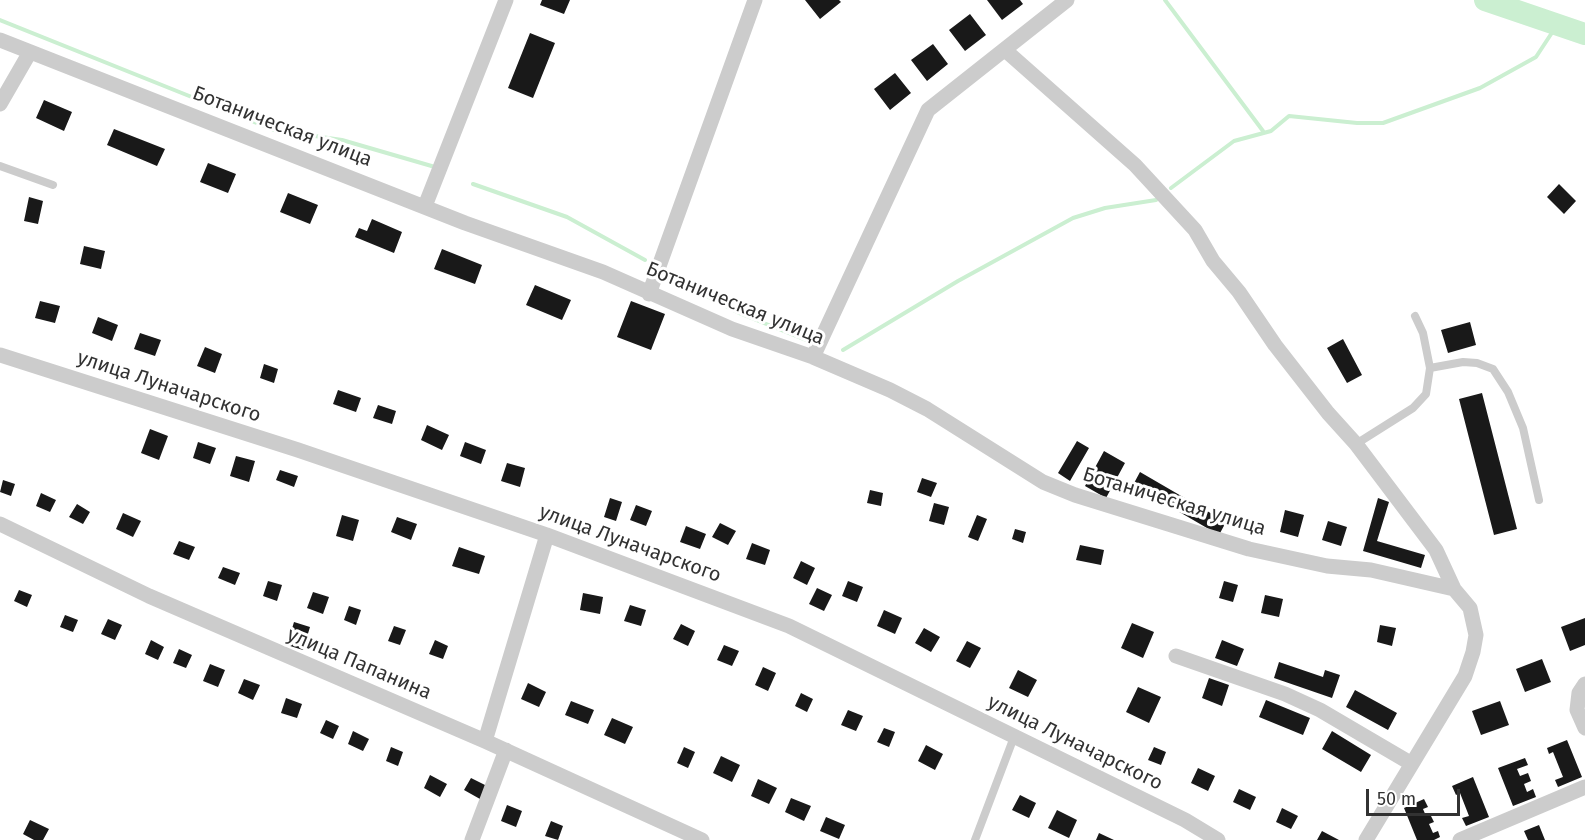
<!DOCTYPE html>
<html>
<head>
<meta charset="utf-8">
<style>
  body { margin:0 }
  #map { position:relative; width:1585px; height:840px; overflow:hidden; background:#fff; font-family:"Fira Sans",sans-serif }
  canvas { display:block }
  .scale { position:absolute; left:1366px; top:789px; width:94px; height:27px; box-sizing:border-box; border:3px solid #323232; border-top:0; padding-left:8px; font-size:18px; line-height:21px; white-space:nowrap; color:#323232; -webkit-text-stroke:4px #fff; paint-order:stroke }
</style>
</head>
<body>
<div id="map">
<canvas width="1585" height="840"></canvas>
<div class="scale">50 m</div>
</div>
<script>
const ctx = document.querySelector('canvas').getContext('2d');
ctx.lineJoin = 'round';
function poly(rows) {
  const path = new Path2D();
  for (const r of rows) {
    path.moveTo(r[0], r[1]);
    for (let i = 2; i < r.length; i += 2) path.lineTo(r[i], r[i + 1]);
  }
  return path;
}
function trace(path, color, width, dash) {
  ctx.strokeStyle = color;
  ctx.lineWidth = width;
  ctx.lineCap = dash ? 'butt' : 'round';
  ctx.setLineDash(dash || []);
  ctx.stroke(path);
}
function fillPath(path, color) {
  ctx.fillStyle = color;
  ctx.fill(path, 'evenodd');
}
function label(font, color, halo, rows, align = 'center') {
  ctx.font = font + ' "Fira Sans",sans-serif';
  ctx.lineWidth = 6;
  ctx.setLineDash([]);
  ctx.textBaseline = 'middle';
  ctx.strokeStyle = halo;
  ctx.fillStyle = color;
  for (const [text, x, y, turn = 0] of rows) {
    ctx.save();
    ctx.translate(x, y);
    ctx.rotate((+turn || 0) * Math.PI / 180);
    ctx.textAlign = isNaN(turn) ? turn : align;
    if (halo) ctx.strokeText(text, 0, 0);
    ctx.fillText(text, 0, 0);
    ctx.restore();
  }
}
trace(poly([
  [1165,0,1263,131],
  [0,20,274,130,342,140,435,167],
  [473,184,567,217,645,260],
  [1171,188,1234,141,1271,131,1289,116,1357,123,1383,123,1480,88,1536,57,1557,25],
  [678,275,707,296,739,313,806,340],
  [843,350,958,281,1073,218,1105,208,1156,200]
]), '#cbefd1', 4);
trace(poly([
  [1485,0,1585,34]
]), '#cbefd1', 22);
fillPath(poly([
  [542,0,570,0,564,14,540,5],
  [805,0,839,0,841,2,820,19],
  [987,0,1020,0,1023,4,1002,20],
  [970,14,986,35,965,51,949,30],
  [530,33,555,43,533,98,508,88],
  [933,44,948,64,927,81,911,60],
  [895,73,911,93,890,110,874,89],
  [44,100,72,112,64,131,36,118],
  [114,129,165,149,157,166,107,145],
  [208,163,236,174,228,193,200,182],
  [1559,184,1576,201,1564,214,1547,197],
  [288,193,318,205,310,224,280,212],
  [29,197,43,201,38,224,24,221],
  [372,219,402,232,394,253,355,237,359,228,367,231],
  [84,246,105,251,101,269,80,264],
  [442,249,482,265,475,284,434,269],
  [535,285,571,300,562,320,526,305],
  [40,301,60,306,55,323,35,318],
  [631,301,665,314,651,350,617,337],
  [98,317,118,325,112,341,92,333],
  [1470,322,1476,345,1448,353,1441,330],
  [140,333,161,340,155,356,134,349],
  [1343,339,1362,375,1347,383,1327,348],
  [205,347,222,354,215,373,197,366],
  [264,364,278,369,274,383,260,378],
  [338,390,361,398,356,412,333,404],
  [1482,393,1517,529,1494,535,1459,399],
  [378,405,396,411,392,424,373,418],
  [427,425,449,435,442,450,421,440],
  [150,429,168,436,159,460,141,453],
  [1077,441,1089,448,1070,481,1058,473],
  [198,442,216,448,210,464,193,458],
  [465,442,486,450,481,464,460,456],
  [1104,451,1125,463,1106,498,1085,486],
  [236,456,255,461,249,482,230,476],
  [507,463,525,468,520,487,501,481],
  [280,470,298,476,294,487,276,480],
  [1140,472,1226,522,1219,535,1133,485],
  [922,478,937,483,931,497,917,492],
  [3,480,15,484,11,496,0,492],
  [870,490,883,493,881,506,867,503],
  [41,493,56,500,50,512,36,506],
  [610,498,622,502,616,521,604,517],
  [1378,498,1389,502,1377,541,1425,555,1421,568,1363,551],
  [934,503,949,507,944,525,929,521],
  [77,504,90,512,83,524,69,517],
  [636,505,652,511,646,526,630,520],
  [1285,510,1304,515,1298,537,1280,532],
  [123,513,141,521,133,537,116,529],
  [342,515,359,520,353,541,336,536],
  [977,515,987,519,978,541,968,537],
  [397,517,417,524,411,540,391,532],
  [1328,521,1347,527,1341,546,1322,540],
  [720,523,736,531,728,545,712,537],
  [686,526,706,534,700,549,680,542],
  [1015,529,1026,532,1023,543,1012,539],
  [179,541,195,547,189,560,173,554],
  [752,543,770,550,765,565,746,559],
  [1080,545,1104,550,1101,565,1076,560],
  [459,547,485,556,479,574,452,566],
  [801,561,815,568,807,585,793,578],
  [223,567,240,573,235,585,218,578],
  [268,581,282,585,277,601,263,596],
  [848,581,863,587,857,602,842,596],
  [1224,581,1238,585,1233,602,1219,598],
  [817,588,832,595,824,611,809,604],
  [19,590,32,595,27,607,14,601],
  [313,592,329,597,323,614,307,608],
  [583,593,603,597,600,614,580,610],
  [1265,595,1283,599,1279,617,1261,613],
  [630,605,646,610,641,626,624,621],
  [349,606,361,610,356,625,344,620],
  [884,610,902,618,895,634,877,626],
  [65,615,78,620,73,632,60,627],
  [1585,618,1585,645,1570,651,1561,627],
  [108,619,122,625,115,640,101,634],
  [294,622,310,627,303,650,287,645],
  [1132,623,1154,632,1143,658,1121,648],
  [681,624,695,631,688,646,673,639],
  [1380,625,1396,628,1392,646,1377,642],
  [394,626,406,630,400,645,388,641],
  [924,628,940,637,931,652,915,643],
  [151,640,164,647,158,660,145,654],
  [435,640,448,646,443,659,429,654],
  [1222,640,1244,649,1237,666,1215,658],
  [967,641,981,648,970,668,956,661],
  [724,645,739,651,732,666,717,660],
  [179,649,192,655,186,668,173,663],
  [1542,659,1551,682,1525,692,1516,669],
  [1279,662,1323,677,1325,670,1340,675,1332,698,1274,678],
  [210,664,225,670,218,687,203,681],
  [763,667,776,673,768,691,755,685],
  [1018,670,1037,680,1028,697,1009,688],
  [1209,678,1229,685,1222,706,1202,698],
  [244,679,260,685,253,700,238,693],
  [528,683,546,692,539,707,521,699],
  [1138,687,1161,697,1149,723,1126,712],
  [1355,690,1397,713,1388,730,1346,707],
  [801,693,813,699,807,712,795,706],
  [286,698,302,704,297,718,281,713],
  [1266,700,1310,718,1303,735,1259,717],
  [571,701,594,710,588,724,565,715],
  [1500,701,1509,725,1481,735,1472,711],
  [848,710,863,716,856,731,841,725],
  [612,718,633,727,625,744,604,735],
  [326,720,339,726,333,739,320,733],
  [884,728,895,732,889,747,877,742],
  [353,731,369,739,363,751,348,744],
  [1332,731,1371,755,1361,772,1322,749],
  [1567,740,1582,777,1558,787,1555,780,1563,777,1553,752,1549,754,1547,748],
  [926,745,943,754,935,770,918,761],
  [391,747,403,752,398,766,386,761],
  [684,747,695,752,688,768,677,763],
  [1154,747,1166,752,1161,765,1148,760],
  [721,756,740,765,732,782,713,773],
  [1525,758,1528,765,1517,769,1520,776,1528,773,1531,781,1524,784,1527,792,1533,789,1536,797,1513,806,1498,768],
  [1198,768,1215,776,1208,791,1191,783],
  [430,775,447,784,440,797,424,788],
  [1473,777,1489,817,1466,826,1462,818,1469,816,1460,793,1456,795,1452,786],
  [471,778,487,786,480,799,464,790],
  [758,779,777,788,769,804,751,796],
  [1239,789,1256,797,1250,810,1233,802],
  [1020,795,1036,803,1029,818,1012,810],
  [791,798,811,806,804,821,785,812],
  [1424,799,1428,807,1423,809,1426,816,1430,814,1434,822,1429,824,1433,833,1438,831,1440,837,1434,840,1417,840,1404,808],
  [507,805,522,811,516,827,501,821],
  [1282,808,1298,816,1291,829,1276,822],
  [1057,810,1077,820,1069,838,1048,828],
  [826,817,845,825,839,839,820,831],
  [30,820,49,829,43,840,34,840,23,834],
  [551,821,563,826,558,840,545,836],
  [1539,825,1545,840,1528,840,1524,831],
  [1322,831,1339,840,1317,840],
  [1099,833,1114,840,1096,840]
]), '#191919');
trace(poly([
  [0,166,53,185],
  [1430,368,1463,362,1477,363,1493,369,1508,392,1523,428,1539,500],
  [1356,444,1413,408,1426,394,1430,368,1423,333,1415,316],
  [975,840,1014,737]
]), '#ccc', 8);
trace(poly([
  [0,40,465,223,603,272,732,329,813,357,890,390,927,409,1043,482,1075,495,1249,549,1327,566,1371,570,1454,589],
  [1005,50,1135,165,1195,230,1213,261,1239,292,1275,345,1328,413,1356,444,1436,550,1454,589,1470,608,1476,635,1473,652,1465,676,1366,840],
  [0,104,30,52],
  [425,206,506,0],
  [649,294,755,0],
  [0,355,298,450,547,535,789,626,1185,820,1218,840],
  [813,357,928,110,1067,0],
  [0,524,149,596,485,741,702,840],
  [1176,656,1285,694,1320,710,1412,764],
  [1585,684,1579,693,1577,710,1585,728],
  [485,741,547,535],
  [472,840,506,750],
  [1460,840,1585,787]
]), '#ccc', 15);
label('20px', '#323232', '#fff', [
  ["Ботаническая улица",282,127,21],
  ["Ботаническая улица",735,304,22],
  ["улица Луначарского",169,387,18],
  ["Ботаническая улица",1174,502,17],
  ["улица Луначарского",630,544,20],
  ["улица Папанина",359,664,23],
  ["улица Луначарского",1075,743,26]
]);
</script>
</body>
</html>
